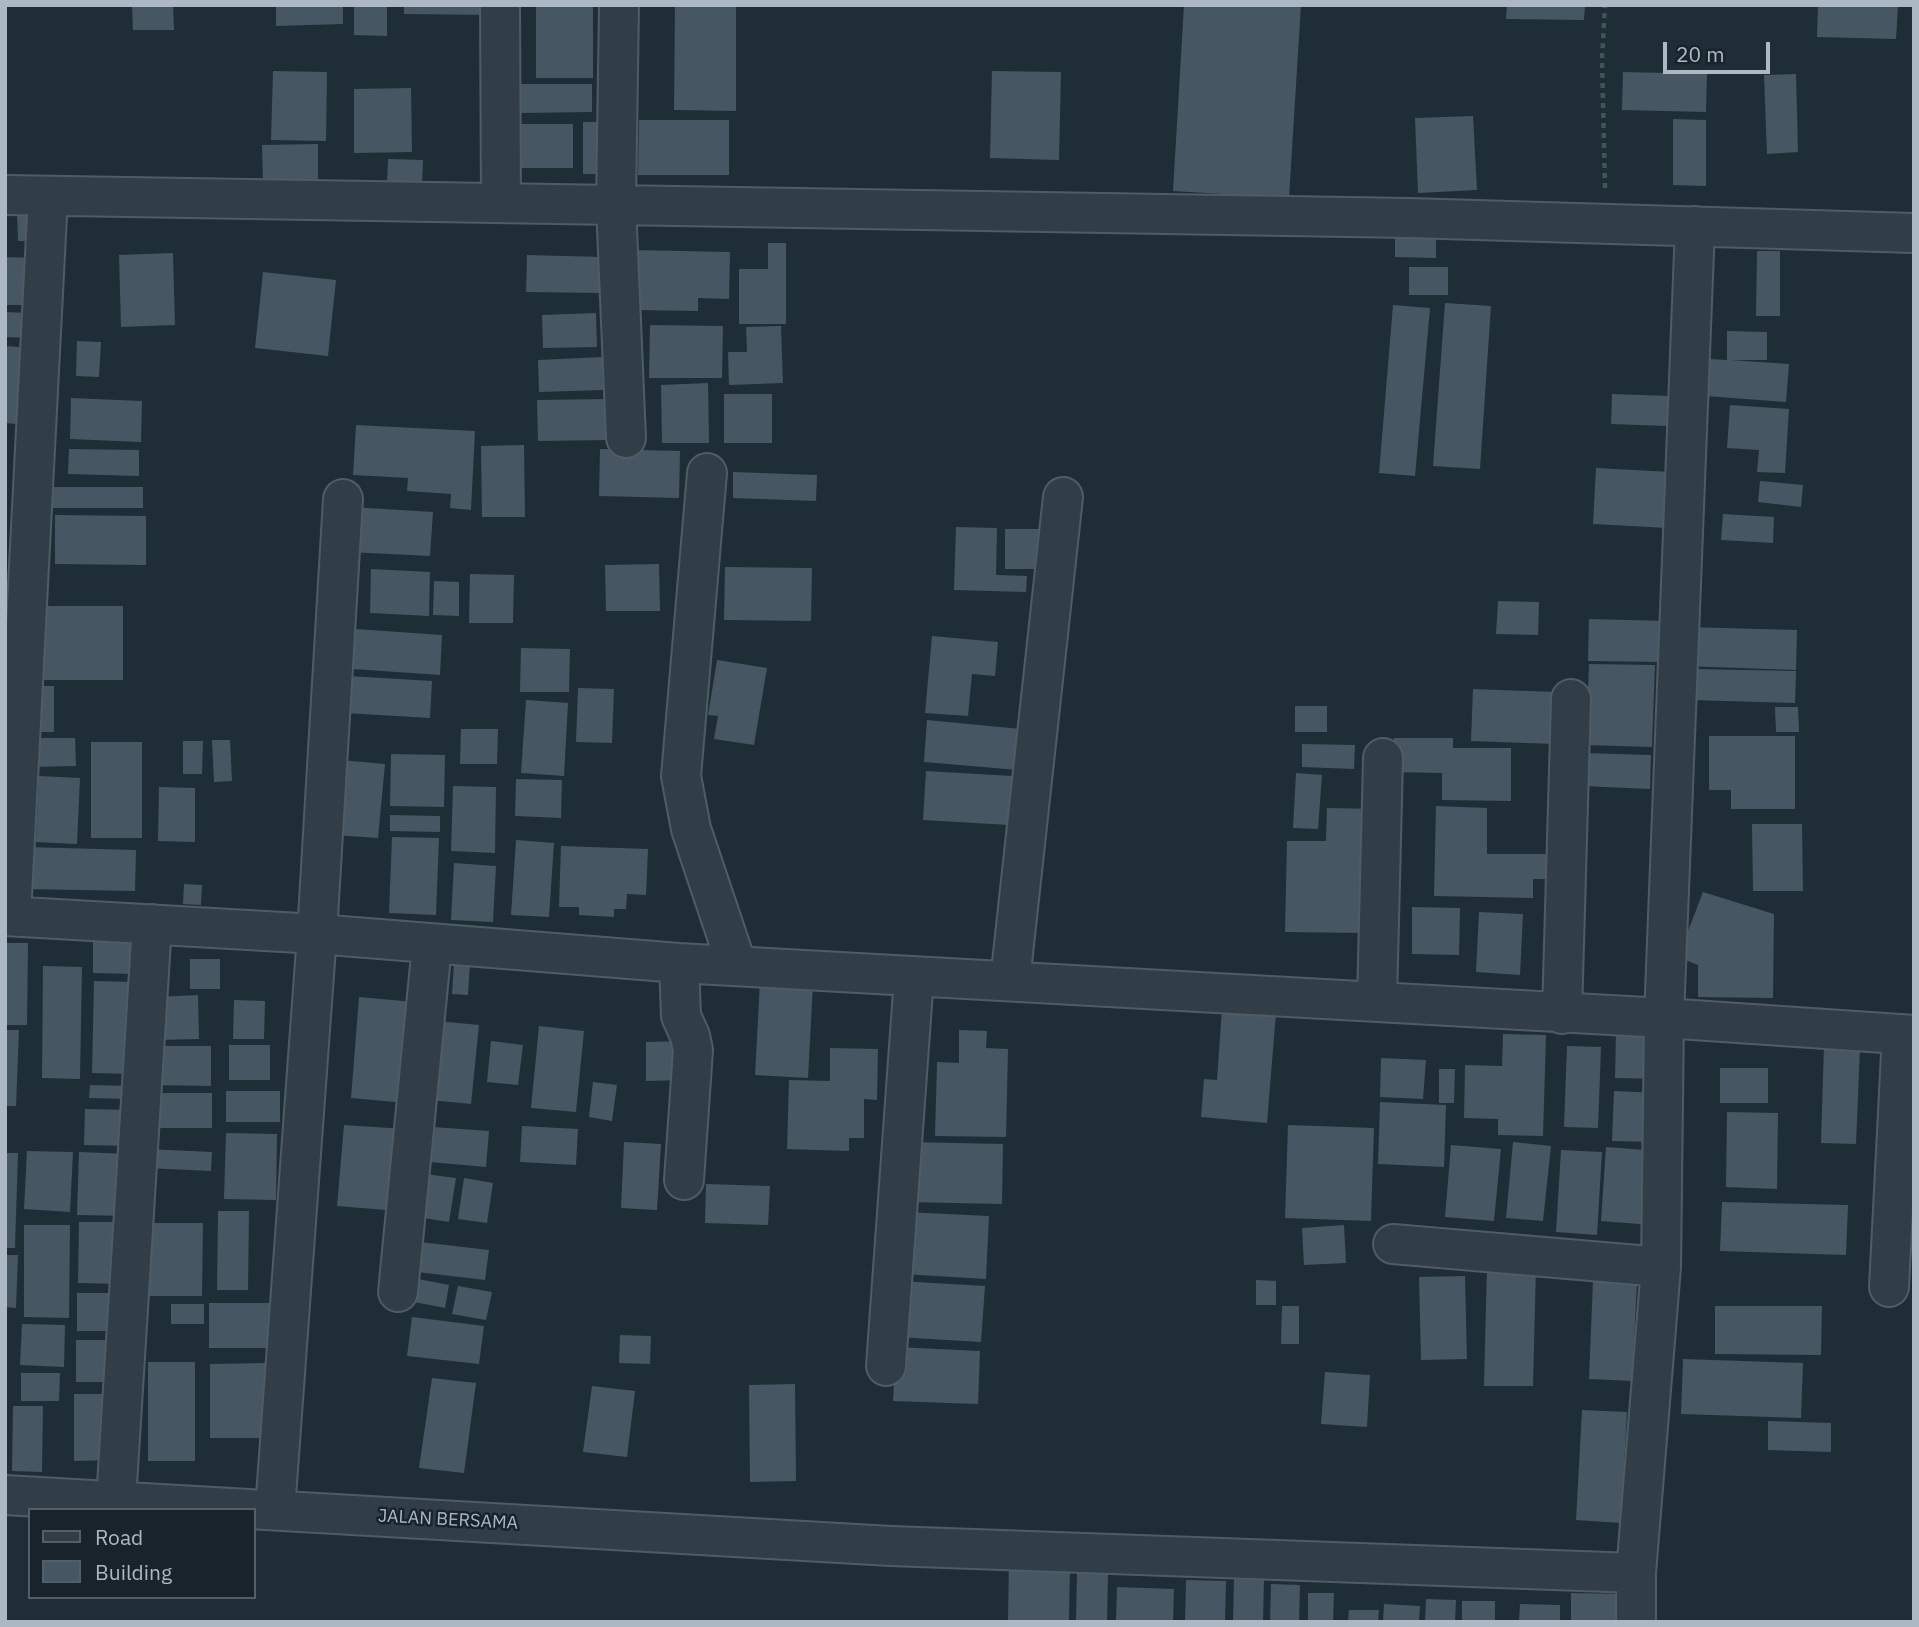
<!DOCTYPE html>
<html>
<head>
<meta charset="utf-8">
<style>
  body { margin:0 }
  #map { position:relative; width:1919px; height:1627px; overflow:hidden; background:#1f2d36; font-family:"IBM Plex Sans",sans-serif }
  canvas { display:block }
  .frame { position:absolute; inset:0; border:7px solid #acb9c4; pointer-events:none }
  .legend { position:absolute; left:28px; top:1508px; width:228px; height:91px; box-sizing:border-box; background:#18232b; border:2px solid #535f68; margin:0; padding:9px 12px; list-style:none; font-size:21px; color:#acb9c4 }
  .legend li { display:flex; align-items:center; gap:14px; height:35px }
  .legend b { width:35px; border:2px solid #535f68 }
  .scale { position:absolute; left:1663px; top:42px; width:107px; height:32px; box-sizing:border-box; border:4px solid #acb9c4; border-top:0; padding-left:9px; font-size:21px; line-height:24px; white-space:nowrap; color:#acb9c4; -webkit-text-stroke:5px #18232b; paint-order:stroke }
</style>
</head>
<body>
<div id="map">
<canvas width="1919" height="1627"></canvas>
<div class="frame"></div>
<ul class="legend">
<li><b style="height:9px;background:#323e47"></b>Road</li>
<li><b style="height:19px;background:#465763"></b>Building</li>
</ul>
<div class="scale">20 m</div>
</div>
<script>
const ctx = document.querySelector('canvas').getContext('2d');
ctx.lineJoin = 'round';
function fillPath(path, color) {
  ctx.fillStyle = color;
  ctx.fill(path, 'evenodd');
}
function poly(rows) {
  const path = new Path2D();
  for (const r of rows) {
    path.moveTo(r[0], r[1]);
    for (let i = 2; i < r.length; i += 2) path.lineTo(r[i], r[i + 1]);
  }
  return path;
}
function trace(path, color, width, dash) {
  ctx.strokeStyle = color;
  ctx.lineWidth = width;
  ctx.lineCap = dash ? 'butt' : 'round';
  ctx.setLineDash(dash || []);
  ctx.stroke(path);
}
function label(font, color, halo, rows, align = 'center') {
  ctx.font = font + ' "IBM Plex Sans",sans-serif';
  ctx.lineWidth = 5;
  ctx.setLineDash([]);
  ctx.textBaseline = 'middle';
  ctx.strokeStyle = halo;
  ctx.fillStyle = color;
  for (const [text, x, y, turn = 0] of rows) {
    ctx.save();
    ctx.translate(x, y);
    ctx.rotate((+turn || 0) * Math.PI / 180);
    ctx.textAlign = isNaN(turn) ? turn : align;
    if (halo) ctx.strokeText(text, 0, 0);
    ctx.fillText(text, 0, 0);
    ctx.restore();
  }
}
fillPath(poly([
  [132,5,173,5,174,30,133,30],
  [276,5,343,5,343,24,276,26],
  [354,5,387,5,387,36,354,35],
  [404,5,493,5,493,15,404,14],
  [536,5,593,5,593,78,536,78],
  [675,5,736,5,736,111,674,110],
  [1184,5,1301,5,1289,198,1173,191],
  [1507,5,1585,5,1584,20,1506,19],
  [1818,5,1898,5,1896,39,1817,37],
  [273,71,327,72,326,141,271,140],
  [992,71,1061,72,1059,160,990,158],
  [1623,72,1707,74,1706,112,1622,110],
  [1796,74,1798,152,1767,154,1764,75],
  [519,84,592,84,592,112,519,113],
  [411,88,412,152,354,153,354,89],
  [1473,116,1477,190,1418,193,1415,118],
  [1673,119,1706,120,1706,186,1673,185],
  [639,120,729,120,729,175,638,175],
  [583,122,606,122,605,174,583,174],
  [518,124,573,124,573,168,518,168],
  [318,144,318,181,263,183,262,145],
  [388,159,423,160,422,185,387,184],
  [17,213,39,213,39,241,18,241],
  [1395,235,1436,235,1436,258,1395,257],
  [768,243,786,243,786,324,739,324,739,269,768,269],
  [633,250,730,252,729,299,698,298,698,311,631,310],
  [1757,251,1780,251,1780,316,1756,316],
  [173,253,175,325,121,327,119,255],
  [527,255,602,257,601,293,526,292],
  [5,257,37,258,36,305,5,305],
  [1409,267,1448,267,1448,295,1409,295],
  [263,272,336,280,328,356,255,348],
  [1445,303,1491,306,1480,469,1433,466],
  [1393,305,1430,308,1415,476,1379,473],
  [5,312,30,313,30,338,5,337],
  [596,313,597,347,543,348,542,315],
  [650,325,723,326,722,378,649,378],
  [781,326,783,383,729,385,728,352,747,352,746,327],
  [1727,331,1767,332,1767,360,1730,360,1789,364,1786,402,1705,396,1708,359,1727,360],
  [77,341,101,342,99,377,76,376],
  [5,346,34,348,30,425,5,423],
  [602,357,603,390,539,392,538,360],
  [708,383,709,443,662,443,661,385],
  [724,394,772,394,772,443,724,443],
  [1612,394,1670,396,1668,426,1611,424],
  [71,398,142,401,141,442,70,439],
  [608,399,609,440,538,441,537,400],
  [1730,405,1789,409,1785,473,1757,472,1759,450,1727,448],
  [356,425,475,431,471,510,450,508,451,494,407,491,408,478,353,475],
  [524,445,525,517,482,517,481,446],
  [69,449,139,450,139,476,68,474],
  [600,449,680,451,679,498,599,496],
  [1596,468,1671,472,1668,528,1593,524],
  [733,472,817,475,816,501,733,498],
  [1760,481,1803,485,1801,507,1758,502],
  [50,487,143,487,143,508,50,508],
  [351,507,433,512,430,556,348,552],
  [1723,514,1774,517,1773,543,1721,540],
  [55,515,146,516,146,565,55,564],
  [956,527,997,528,996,575,1027,576,1026,592,954,590],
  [1005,529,1046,529,1046,569,1005,569],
  [659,564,660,611,606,611,605,565],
  [725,567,812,568,811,621,724,620],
  [371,569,430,572,429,616,370,613],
  [470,574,514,575,513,623,469,623],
  [434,581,459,582,459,616,433,615],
  [1498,601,1539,602,1538,635,1496,634],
  [36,606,123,606,123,680,37,680],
  [1589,619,1667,621,1666,662,1588,661],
  [1686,627,1797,630,1796,670,1684,666],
  [356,629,442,635,440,675,353,669],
  [932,636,998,642,995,676,972,674,968,716,925,713],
  [521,648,570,649,569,692,520,692],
  [717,660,767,668,754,745,714,739,718,716,708,715],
  [1589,664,1655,665,1652,747,1586,745],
  [1692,669,1796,671,1795,703,1691,700],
  [348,676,432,681,430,718,345,713],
  [31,686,54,686,54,732,30,732],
  [578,688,614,689,612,743,576,742],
  [1473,689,1556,692,1554,744,1471,741],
  [526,700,568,703,564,776,521,773],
  [1295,706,1327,706,1327,732,1295,732],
  [1775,707,1798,707,1799,732,1776,732],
  [927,720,1021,729,1018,770,924,762],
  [461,729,498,729,497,764,460,764],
  [1709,736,1795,736,1795,809,1731,809,1731,790,1709,790],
  [29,738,75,738,76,766,29,767],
  [1394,738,1453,738,1453,748,1511,748,1511,801,1442,800,1442,773,1394,772],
  [212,740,230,740,232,781,214,782],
  [183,741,203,741,202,774,183,774],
  [91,742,142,742,142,838,91,838],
  [1302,744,1355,745,1354,769,1302,767],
  [1584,753,1651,755,1650,789,1583,786],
  [391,754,445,755,444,807,390,806],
  [340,760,385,764,378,838,334,835],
  [926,771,1012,776,1009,825,923,820],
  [1296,773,1322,775,1318,829,1293,828],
  [39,776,80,778,77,844,36,842],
  [516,779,562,780,561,818,515,816],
  [453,786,496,787,495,853,451,851],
  [159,787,195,788,195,842,158,841],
  [1436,806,1487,808,1487,854,1552,854,1551,879,1533,879,1533,898,1434,896],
  [1327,808,1377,809,1362,933,1285,932,1287,841,1326,841],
  [390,815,440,816,440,832,390,831],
  [1752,824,1802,824,1803,891,1753,891],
  [392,837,439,838,436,915,389,913],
  [516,840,554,843,549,917,511,915],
  [561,846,648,849,646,895,627,894,626,909,614,909,614,917,579,915,579,907,559,907],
  [25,847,136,850,135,891,24,889],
  [454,863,496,866,493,922,451,920],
  [184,884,202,885,201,905,183,904],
  [1703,892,1774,914,1773,998,1698,997,1698,965,1678,957],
  [1412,907,1460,908,1459,955,1412,954],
  [1479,912,1523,914,1520,975,1476,972],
  [93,939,136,939,136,974,93,973],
  [5,943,28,943,27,1025,5,1025],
  [190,959,220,959,220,989,190,989],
  [454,963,470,963,468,995,452,994],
  [43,966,82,967,80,1079,42,1078],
  [94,981,133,982,132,1074,92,1073],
  [760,981,813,984,808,1078,755,1075],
  [198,995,199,1039,157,1040,155,997],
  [359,997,414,1002,406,1103,351,1098],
  [234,1000,265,1001,264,1039,233,1039],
  [1222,1008,1276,1013,1267,1123,1201,1117,1204,1079,1217,1080],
  [437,1021,479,1025,471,1104,430,1100],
  [539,1026,584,1031,576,1112,531,1108],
  [5,1030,19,1030,16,1106,5,1106],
  [959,1030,987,1031,986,1048,1008,1049,1006,1137,935,1136,937,1062,959,1063],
  [1616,1033,1661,1035,1659,1079,1615,1078],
  [1503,1034,1546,1035,1543,1136,1498,1135,1498,1119,1464,1118,1465,1065,1502,1066],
  [491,1041,523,1045,518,1085,487,1082],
  [682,1041,683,1080,646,1081,646,1042],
  [229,1045,270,1045,270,1080,229,1080],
  [152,1046,211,1046,211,1086,152,1085],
  [1567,1046,1601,1047,1598,1128,1564,1127],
  [1824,1046,1860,1047,1856,1144,1821,1143],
  [830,1048,878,1049,877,1100,864,1099,864,1138,849,1138,849,1151,787,1149,789,1080,830,1081],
  [1381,1058,1426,1060,1423,1099,1380,1097],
  [1720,1068,1768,1068,1768,1103,1720,1103],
  [1439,1069,1455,1069,1454,1103,1439,1103],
  [593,1082,617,1085,612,1121,589,1117],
  [90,1085,130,1086,129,1099,89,1098],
  [226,1091,280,1091,280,1122,226,1122],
  [1614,1091,1657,1093,1656,1142,1612,1141],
  [154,1093,212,1093,212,1128,154,1128],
  [1380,1102,1446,1105,1444,1167,1378,1164],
  [85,1109,132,1110,131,1146,84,1145],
  [1727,1112,1778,1113,1777,1189,1726,1187],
  [344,1125,405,1129,398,1211,337,1206],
  [1288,1125,1374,1128,1371,1221,1285,1218],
  [522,1126,578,1129,576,1165,520,1162],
  [433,1127,489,1131,486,1167,430,1162],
  [226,1133,277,1134,276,1200,224,1199],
  [624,1142,661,1144,657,1210,621,1208],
  [908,1142,1003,1144,1002,1204,906,1202],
  [1513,1142,1551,1146,1543,1221,1506,1218],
  [1451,1145,1501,1149,1494,1221,1445,1217],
  [1606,1147,1658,1151,1652,1225,1601,1221],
  [147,1149,212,1152,211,1171,146,1168],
  [1561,1150,1602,1152,1597,1235,1556,1232],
  [27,1151,73,1152,70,1212,24,1209],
  [79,1152,129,1154,129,1216,77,1215],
  [5,1153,18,1153,15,1248,5,1248],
  [417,1173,456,1178,449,1222,411,1216],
  [464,1178,493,1183,487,1223,458,1219],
  [706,1184,770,1186,768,1225,705,1223],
  [1722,1202,1848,1205,1846,1255,1720,1251],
  [218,1211,249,1211,248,1290,217,1290],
  [905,1212,989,1216,986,1279,902,1274],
  [79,1222,124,1222,123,1284,78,1283],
  [143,1223,203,1223,202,1296,142,1296],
  [24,1225,70,1225,69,1318,24,1317],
  [1344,1225,1346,1263,1304,1265,1302,1228],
  [420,1242,489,1250,485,1280,417,1272],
  [5,1255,18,1255,16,1308,5,1307],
  [1487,1266,1536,1267,1533,1386,1484,1386],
  [1465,1276,1467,1359,1421,1360,1419,1277],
  [418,1279,449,1285,445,1308,414,1302],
  [1256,1280,1276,1281,1276,1305,1256,1305],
  [1593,1280,1637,1282,1632,1381,1589,1379],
  [899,1281,985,1286,981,1342,896,1337],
  [458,1286,492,1292,486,1320,452,1314],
  [77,1293,120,1293,120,1331,77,1331],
  [209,1303,274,1303,274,1348,209,1348],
  [171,1304,204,1304,204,1324,171,1324],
  [1282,1306,1299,1306,1299,1344,1281,1344],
  [1715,1306,1822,1306,1821,1355,1715,1354],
  [412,1317,484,1326,479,1364,407,1356],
  [22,1324,65,1325,64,1367,20,1365],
  [620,1335,651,1336,650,1364,619,1363],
  [76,1340,120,1340,119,1382,76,1382],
  [896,1347,980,1351,978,1404,893,1401],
  [1683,1359,1803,1363,1801,1418,1681,1414],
  [148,1362,195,1362,195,1461,148,1461],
  [268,1363,269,1438,210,1438,210,1364],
  [1325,1372,1370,1375,1367,1427,1321,1424],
  [21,1373,60,1373,59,1401,21,1401],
  [432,1378,476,1383,464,1473,419,1468],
  [795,1384,796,1481,750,1482,749,1385],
  [592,1386,635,1391,627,1457,583,1452],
  [74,1394,114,1394,115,1460,74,1461],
  [13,1406,43,1406,42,1472,12,1471],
  [1582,1410,1627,1412,1621,1523,1576,1520],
  [1768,1421,1831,1423,1831,1452,1768,1450],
  [1009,1558,1070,1559,1069,1622,1008,1622],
  [1077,1572,1108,1573,1107,1622,1076,1622],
  [1234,1579,1264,1580,1263,1622,1233,1622],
  [1186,1580,1226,1581,1225,1622,1185,1622],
  [1271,1584,1300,1585,1299,1622,1270,1622],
  [1117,1587,1174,1589,1173,1622,1116,1622],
  [1308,1593,1334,1593,1333,1622,1308,1622],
  [1571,1593,1629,1594,1629,1622,1571,1622],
  [1426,1599,1456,1600,1455,1622,1425,1622],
  [1462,1601,1495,1601,1495,1622,1462,1622],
  [1384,1604,1420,1606,1419,1622,1383,1622],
  [1520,1604,1560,1605,1560,1622,1519,1622],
  [1349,1610,1379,1610,1378,1622,1348,1622]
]), '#465763');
const street = poly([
  [500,5,501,203],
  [619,5,616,205,626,438],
  [5,195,1409,218,1914,233],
  [707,473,681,776,691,829,737,966],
  [5,916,317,934,679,963,1664,1018,1914,1035],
  [11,916,48,196],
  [679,963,681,1016,690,1036,693,1050,684,1180],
  [1010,981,1063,497],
  [1377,1002,1383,758],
  [1562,1014,1571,699],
  [1393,1244,1661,1267],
  [1889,1287,1902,1034],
  [398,1292,432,945],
  [886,1366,914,977],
  [5,1495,891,1546,1636,1573],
  [116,1501,152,924],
  [275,1510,317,934,343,499],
  [1636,1622,1636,1573,1661,1267,1664,1018,1695,226]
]);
trace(street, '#505c65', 42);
trace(poly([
  [1605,188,1602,59,1605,5]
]), '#405655', 4.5, [5, 5]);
trace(street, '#323e47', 38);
label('18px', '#acb9c4', '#18232b', [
  ["JALAN BERSAMA",448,1520,3]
]);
</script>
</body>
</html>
